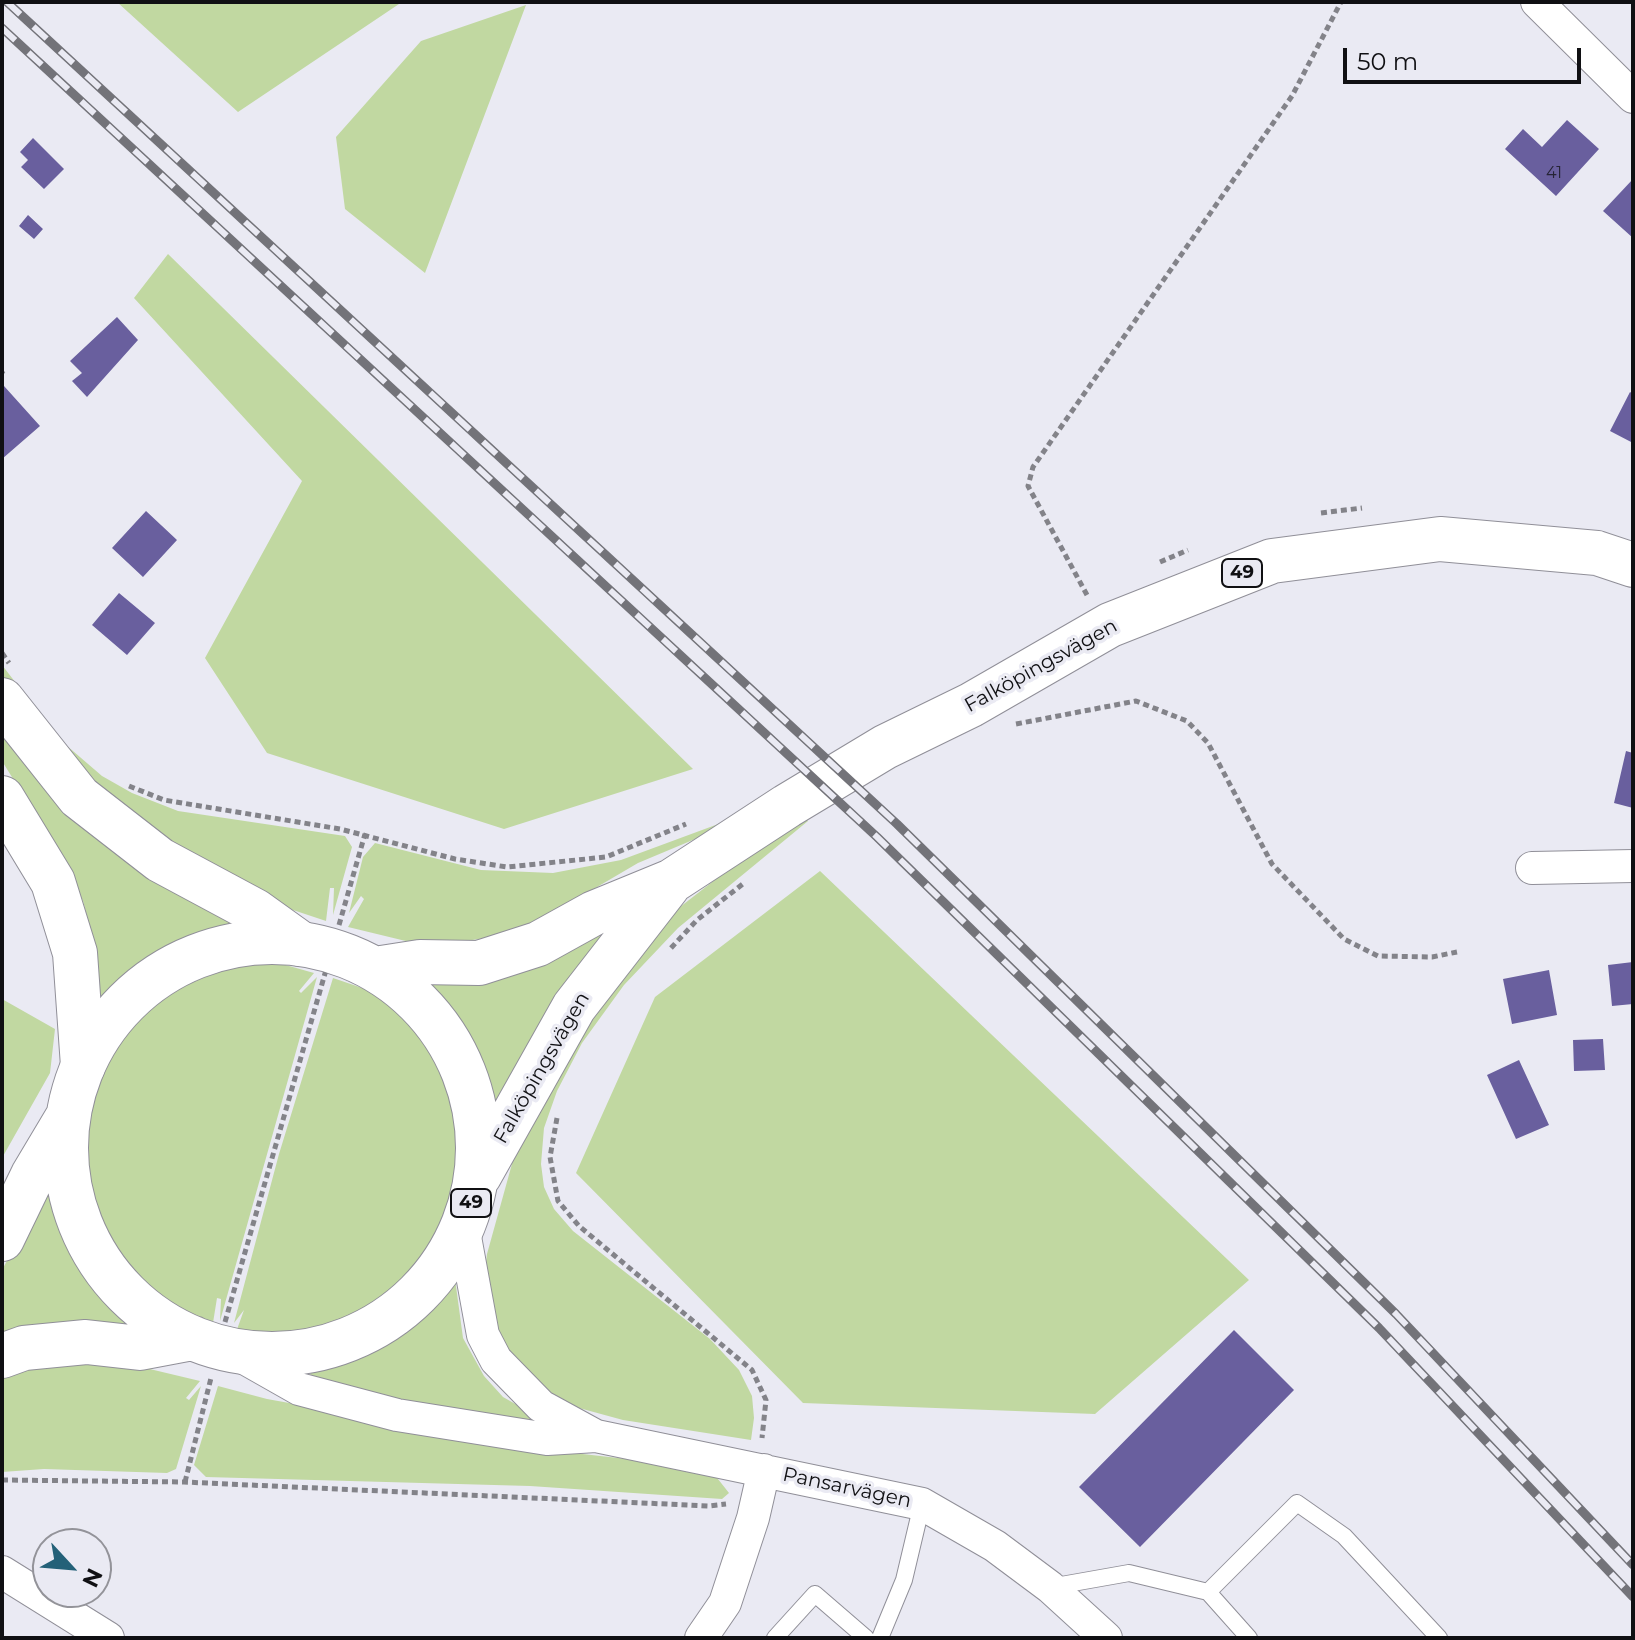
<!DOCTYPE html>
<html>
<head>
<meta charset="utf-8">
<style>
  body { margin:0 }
  #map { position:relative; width:1635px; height:1640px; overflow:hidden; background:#eaeaf3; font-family:Montserrat,sans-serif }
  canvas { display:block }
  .frame { position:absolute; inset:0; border:4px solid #101013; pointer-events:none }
  .north { position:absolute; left:32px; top:1528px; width:80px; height:80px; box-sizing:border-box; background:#eaeaf3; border:2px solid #939399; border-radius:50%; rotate:116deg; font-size:22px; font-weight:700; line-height:32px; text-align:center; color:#101013 }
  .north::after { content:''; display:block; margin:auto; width:28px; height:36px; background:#246178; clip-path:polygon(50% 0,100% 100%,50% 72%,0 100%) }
  .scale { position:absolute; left:1343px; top:48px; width:238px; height:36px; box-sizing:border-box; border:4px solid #101013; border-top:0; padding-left:10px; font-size:24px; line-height:28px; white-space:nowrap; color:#101013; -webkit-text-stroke:6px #eaeaf3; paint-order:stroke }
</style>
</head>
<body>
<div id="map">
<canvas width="1635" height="1640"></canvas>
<div class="frame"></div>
<div class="north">N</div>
<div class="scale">50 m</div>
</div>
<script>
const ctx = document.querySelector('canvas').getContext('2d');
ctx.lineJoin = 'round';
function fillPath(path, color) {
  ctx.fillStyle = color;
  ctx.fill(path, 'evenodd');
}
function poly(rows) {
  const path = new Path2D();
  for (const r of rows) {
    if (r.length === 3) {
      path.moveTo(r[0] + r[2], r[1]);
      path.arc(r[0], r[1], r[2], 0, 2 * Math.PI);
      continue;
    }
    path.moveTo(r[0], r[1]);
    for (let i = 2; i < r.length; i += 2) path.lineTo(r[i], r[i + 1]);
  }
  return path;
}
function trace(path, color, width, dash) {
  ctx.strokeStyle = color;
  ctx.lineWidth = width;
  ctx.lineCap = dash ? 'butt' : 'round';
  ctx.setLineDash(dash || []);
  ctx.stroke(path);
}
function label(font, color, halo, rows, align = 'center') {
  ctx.font = font + ' Montserrat,sans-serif';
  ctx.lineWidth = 7;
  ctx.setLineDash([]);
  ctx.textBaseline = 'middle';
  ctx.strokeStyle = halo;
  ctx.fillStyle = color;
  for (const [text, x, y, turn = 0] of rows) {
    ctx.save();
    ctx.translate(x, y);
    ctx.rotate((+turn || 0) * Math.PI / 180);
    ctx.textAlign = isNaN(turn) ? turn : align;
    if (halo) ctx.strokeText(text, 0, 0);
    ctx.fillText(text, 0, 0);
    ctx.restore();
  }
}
fillPath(poly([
  [117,2,402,2,238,112],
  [526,5,425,273,345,209,336,137,421,41],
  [168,254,693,769,504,829,267,753,205,658,302,481,134,298],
  [2,665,59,739,102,776,132,793,178,811,345,836,352,847,333,915,334,888,330,888,326,921,269,902,138,830,2,682],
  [2,732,247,931,177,955,148,971,97,1020,93,939,83,901,51,840,2,761],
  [805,818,808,821,678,928,624,985,582,1043,557,1091,544,1128,541,1164,544,1187,554,1209,573,1231,710,1339,739,1370,752,1396,754,1418,751,1440,623,1420,579,1408,534,1386,518,1373,482,1294,487,1254,520,1135,542,1081,653,928,725,872],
  [721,823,700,837,638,863,551,914,525,927,485,938,453,943,414,943,348,927,364,899,361,896,349,913,363,857,375,843,481,870,553,873,621,860],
  [820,871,1249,1280,1095,1414,803,1403,576,1173,655,997],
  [612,924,493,1118,491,1100,477,1064,443,1010,418,981],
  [248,962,282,964,314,973,299,991,301,993,317,977,220,1321,221,1299,217,1298,212,1329,169,1312,145,1293,103,1237,88,1198,82,1156,85,1113,95,1079,131,1022,163,993,194,976],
  [333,978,374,992,399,1007,426,1035,448,1068,460,1099,465,1131,464,1173,455,1212,440,1247,419,1275,393,1301,358,1323,327,1335,296,1342,260,1343,235,1335,244,1310,234,1323,279,1154],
  [2,999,55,1029,50,1073,2,1158],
  [53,1175,68,1226,88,1268,102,1287,145,1328,2,1336,2,1270],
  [455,1279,463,1338,484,1376,503,1397,549,1423,456,1414,310,1376,311,1371,395,1336],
  [112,1360,200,1381,186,1398,189,1400,201,1386,176,1469,167,1473,44,1469,2,1472,2,1370],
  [218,1386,267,1399,556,1451,627,1459,714,1474,729,1493,722,1499,530,1486,206,1477,194,1465]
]), '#c1d8a1');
fillPath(poly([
  [1567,120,1599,149,1556,196,1505,149,1523,129,1542,147],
  [33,138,64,169,44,189,21,167,28,160,20,152],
  [1633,179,1633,238,1603,211],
  [28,215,43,229,34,239,19,226],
  [117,317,138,340,87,397,72,381,82,373,70,361],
  [4,386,40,426,2,459,2,387],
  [1630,392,1633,394,1633,443,1610,431],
  [146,511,177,540,143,577,112,548],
  [119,593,155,623,127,655,92,625],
  [1626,751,1633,753,1633,808,1614,803],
  [1633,962,1633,1004,1612,1006,1608,965],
  [1549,970,1557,1015,1512,1024,1503,979],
  [1603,1039,1605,1070,1574,1071,1573,1040],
  [1519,1060,1549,1125,1516,1139,1487,1075],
  [1234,1330,1294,1390,1140,1547,1079,1487]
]), '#695f9e');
const service = poly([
  [1050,1587,1129,1573,1208,1592,1297,1503,1344,1536,1439,1638],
  [1208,1592,1249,1638],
  [775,1638,815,1594,866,1638],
  [880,1638,904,1580,922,1504]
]);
const minor = poly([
  [1537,2,1633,97],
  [1532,868,1633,866],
  [463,1226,483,1335,496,1360,541,1406,596,1436],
  [232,1351,299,1389,397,1415,547,1439,596,1436,922,1504,995,1546,1050,1587,1106,1638],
  [2,1572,108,1638],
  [701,1638,725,1603,753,1518,764,1470]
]);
const secondary = poly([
  [2,700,79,797,160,860,255,911,301,944],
  [2,798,53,882,75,953,83,1066]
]);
const primary = poly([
  [272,1148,206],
  [375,969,420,962,479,963,538,944,594,913,672,881,787,806,885,747,971,705,1110,625,1272,561,1440,539,1597,553,1633,565],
  [479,1176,574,1007,668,886],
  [2,1239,33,1175,67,1118],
  [2,1356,24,1348,86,1342,140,1348,193,1338]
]);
trace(service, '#908f98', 18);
trace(minor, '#908f98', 34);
trace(secondary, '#908f98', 46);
trace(primary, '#908f98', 46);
trace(poly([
  [2,372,3,374],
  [1321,513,1362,508],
  [1160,562,1188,550],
  [1087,595,1028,486,1033,467,1292,96,1341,2],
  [2,653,9,663],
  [1016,724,1136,701,1187,721,1208,743,1272,864,1344,939,1378,956,1432,957,1457,952],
  [129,786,164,800,340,829,455,859,507,867,606,857,686,824],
  [339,925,365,834],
  [671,948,697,920,744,883],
  [557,1118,550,1157,558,1201,579,1226,752,1370,766,1400,762,1438],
  [225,1322,326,970],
  [2,1480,184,1482,709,1506,726,1504],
  [185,1482,211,1378]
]), '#838389', 5, [6, 4]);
trace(service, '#fff', 16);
trace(minor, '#fff', 32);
trace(secondary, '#fff', 44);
trace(primary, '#fff', 44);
const rail = poly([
  [7,2,897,824,1396,1314,1633,1565],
  [2,28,877,837,1379,1328,1633,1597]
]);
trace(rail, '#737379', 9);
trace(rail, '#eaeaf3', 6, [18]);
label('16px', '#262436', null, [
  ["41",1554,173]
]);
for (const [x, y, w] of [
  [1242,573,40],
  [471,1203,40]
]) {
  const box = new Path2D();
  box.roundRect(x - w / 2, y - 14, w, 28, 6);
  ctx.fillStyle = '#eaeaf3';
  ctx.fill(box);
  trace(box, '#101013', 2);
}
label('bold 18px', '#101013', null, [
  ["49",1242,573],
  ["49",471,1203]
]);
label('20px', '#101013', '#eaeaf3', [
  ["Falköpingsvägen",1041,666,-29],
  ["Falköpingsvägen",542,1068,-60],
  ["Pansarvägen",847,1488,12]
]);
</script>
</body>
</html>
